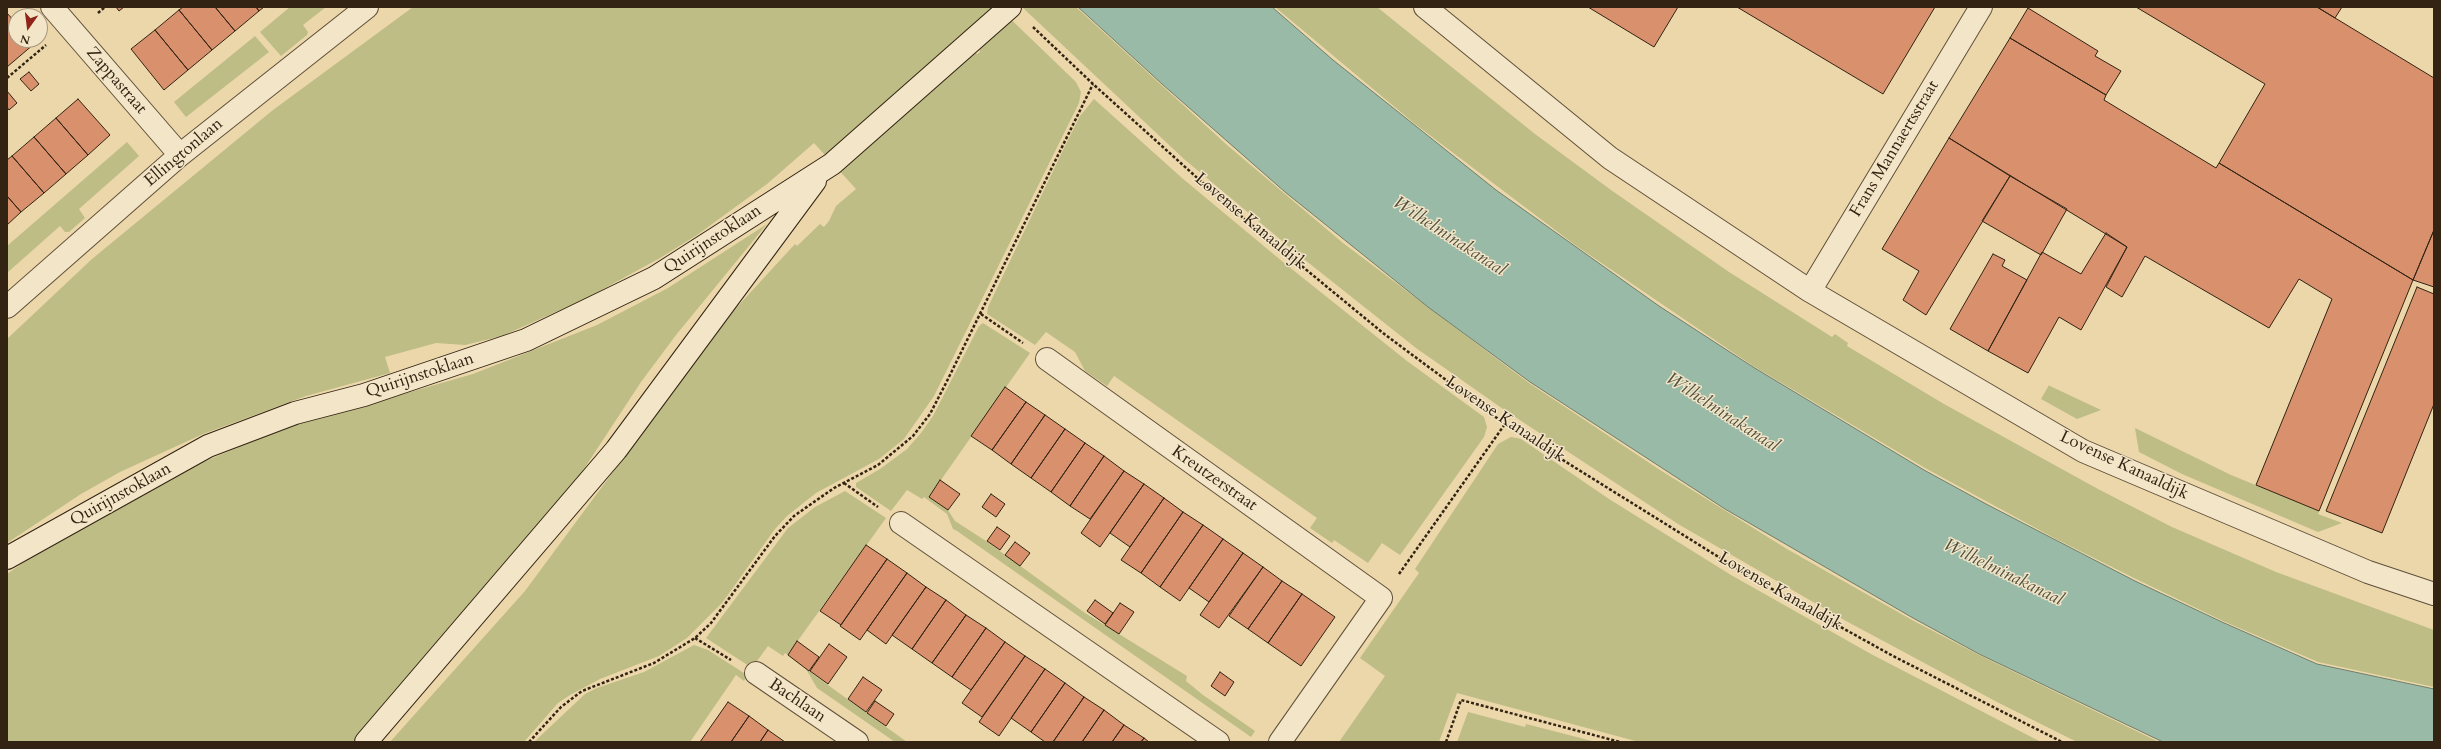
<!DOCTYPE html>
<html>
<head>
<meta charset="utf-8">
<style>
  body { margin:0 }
  #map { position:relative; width:2441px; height:749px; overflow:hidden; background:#ecd7ab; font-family:Cardo,serif }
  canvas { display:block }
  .frame { position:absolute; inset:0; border:8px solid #322313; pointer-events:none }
  .north { position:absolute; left:8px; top:8px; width:40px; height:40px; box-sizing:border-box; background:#f3e5c8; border:1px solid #a69780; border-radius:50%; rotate:194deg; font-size:11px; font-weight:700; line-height:16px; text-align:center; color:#322313 }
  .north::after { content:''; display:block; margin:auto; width:14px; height:18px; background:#8f2418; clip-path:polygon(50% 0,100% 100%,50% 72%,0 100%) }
</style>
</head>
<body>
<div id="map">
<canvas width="2441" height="749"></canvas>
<div class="frame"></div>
<div class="north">N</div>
</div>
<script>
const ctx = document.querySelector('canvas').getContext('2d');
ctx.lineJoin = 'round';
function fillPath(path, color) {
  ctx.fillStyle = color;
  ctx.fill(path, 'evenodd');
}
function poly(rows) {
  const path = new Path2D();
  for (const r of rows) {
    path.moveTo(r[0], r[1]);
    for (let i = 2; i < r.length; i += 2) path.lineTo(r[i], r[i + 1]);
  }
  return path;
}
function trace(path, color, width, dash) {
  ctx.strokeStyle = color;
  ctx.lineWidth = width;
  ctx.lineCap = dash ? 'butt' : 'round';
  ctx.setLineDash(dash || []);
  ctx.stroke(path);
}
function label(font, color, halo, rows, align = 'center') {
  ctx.font = font + ' Cardo,serif';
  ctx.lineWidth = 3;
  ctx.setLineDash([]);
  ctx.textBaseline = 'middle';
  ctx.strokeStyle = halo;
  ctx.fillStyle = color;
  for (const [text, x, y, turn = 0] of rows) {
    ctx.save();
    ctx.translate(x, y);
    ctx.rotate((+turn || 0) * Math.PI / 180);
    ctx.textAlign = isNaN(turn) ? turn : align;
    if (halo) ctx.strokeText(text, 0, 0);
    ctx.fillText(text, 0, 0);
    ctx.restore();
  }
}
fillPath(poly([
  [290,7,326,7,303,25,308,32,307,35,281,56,260,32],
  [413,7,998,7,1076,82,1081,92,1079,103,934,396,904,439,879,459,816,493,787,516,775,529,722,603,687,638,659,656,600,679,570,695,558,703,524,742,390,742,525,591,726,319,795,244,797,246,820,224,824,227,829,221,836,206,856,189,814,143,767,184,697,235,660,258,585,299,502,336,465,345,436,343,385,357,390,373,306,396,203,434,120,472,81,494,7,543,7,339,92,259,273,110],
  [963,35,980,51,980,52,977,54,960,38],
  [1022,7,1076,7,1227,145,1343,243,1529,383,1660,470,1787,549,1912,620,1979,655,2159,742,2077,742,1997,702,1846,621,1678,524,1503,409,1416,348,1305,260,1184,159],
  [1275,7,1377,7,1535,134,1611,190,1729,272,1832,337,1835,334,1848,343,1847,346,1944,404,2098,489,2172,527,2276,572,2434,630,2434,687,2318,662,2223,621,2136,579,2056,539,1925,468,1753,366,1575,245,1415,124],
  [255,36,269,52,186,117,174,102],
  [1094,99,1182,178,1283,262,1407,361,1484,417,1487,427,1484,437,1400,555,1382,543,1368,563,1334,540,1332,543,1310,528,1317,518,1114,376,1107,386,1085,371,1075,352,1046,332,1035,345,987,314,988,307,1065,146,1080,116],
  [127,142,139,156,79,209,85,218,69,232,65,232,60,226,7,273,7,246],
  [767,224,676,335,641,382,574,484,393,700,355,742,7,742,7,574,52,542,177,473,258,439,299,424,473,374,597,325,668,288],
  [983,323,1030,353,929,497,948,510,955,521,986,541,1085,613,1187,676,1186,681,1203,695,1255,731,1251,737,957,531,953,529,947,514,924,497,922,499,907,490,891,511,856,487,856,483,880,469,907,449,921,433,933,416,979,326],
  [2049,385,2050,386,2101,410,2077,419,2041,399],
  [2135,428,2231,475,2319,511,2318,514,2342,523,2318,532,2182,474,2139,452],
  [1511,437,1521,439,1609,499,1731,575,1871,654,2041,742,1639,742,1457,693,1439,742,1339,742,1385,676,1360,658,1419,573,1415,569,1498,444],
  [845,491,886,518,789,653,814,675,907,742,895,742,817,688,806,669,785,653,783,656,768,646,752,668,706,638,788,528,815,507],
  [694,645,708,650,747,675,744,681,736,675,690,742,534,742,585,694,597,688,644,672],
  [1468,712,1525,727,1526,724,1596,742,1457,742]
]), '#bdbd85');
const water = poly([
  [1078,7,1272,7,1333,60,1496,190,1659,306,1753,367,1924,470,1988,505,2135,581,2222,622,2317,664,2434,689,2434,742,2163,742,1979,654,1913,618,1725,509,1530,382,1428,307,1285,192,1162,84,1078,7]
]);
fillPath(water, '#99baa6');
trace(water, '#707e6b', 1);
const building = poly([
  [116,7,124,7,119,11,116,7],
  [183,7,215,7,235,31,212,50,179,10,183,7],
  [215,7,256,7,259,11,235,31,215,7],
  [256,7,264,7,259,11,256,7],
  [1588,7,1678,7,1654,47,1588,7],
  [1737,7,1935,7,1883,94,1737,7],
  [2136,7,2317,7,2434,78,2434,230,2413,280,2219,163,2265,84,2136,7],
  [2317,7,2342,7,2335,18,2317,7],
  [2028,8,2098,51,2095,56,2121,71,2106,95,2010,38,2028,8],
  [179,10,212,50,188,70,155,30,179,10],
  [7,13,15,22,7,29,7,13],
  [15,22,16,40,31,40,34,44,7,67,7,29,15,22],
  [155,30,188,70,164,90,131,49,155,30],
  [2010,38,2106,95,2104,100,2216,168,2219,163,2413,280,2319,511,2256,485,2332,299,2299,279,2269,328,2145,256,2122,297,2106,287,2127,247,1949,138,2010,38],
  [29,72,39,84,31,91,20,79,29,72],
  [7,91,17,103,9,110,7,107,7,91],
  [78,99,110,135,88,155,56,118,78,99],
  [56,118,88,155,66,174,34,137,56,118],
  [34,137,66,174,44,193,12,156,34,137],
  [1949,138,2010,176,1926,315,1903,300,1919,271,1882,249,1949,138],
  [12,156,44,193,21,212,7,196,7,160,12,156],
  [2010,176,2067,209,2041,255,1982,221,2010,176],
  [7,196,21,212,7,225,7,196],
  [2434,230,2434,287,2413,280,2434,230],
  [2106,233,2127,247,2081,330,2059,317,2028,373,1988,351,2042,252,2081,274,2106,233],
  [1993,254,2005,260,2002,266,2027,280,1988,351,1950,329,1993,254],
  [2417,287,2434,294,2434,404,2382,533,2326,511,2417,287],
  [1005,387,1026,402,992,450,971,436,1005,387],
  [1026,402,1045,415,1011,464,992,450,1026,402],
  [1045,415,1065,429,1031,478,1011,464,1045,415],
  [1065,429,1085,443,1051,492,1031,478,1065,429],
  [1085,443,1104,456,1070,506,1051,492,1085,443],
  [1104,456,1124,471,1090,519,1070,506,1104,456],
  [1124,471,1144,484,1100,547,1081,533,1124,471],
  [940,480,960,494,948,510,929,497,940,480],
  [1144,484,1164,498,1130,547,1110,533,1144,484],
  [991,494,1005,504,996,517,982,507,991,494],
  [1164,498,1183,512,1141,573,1121,560,1164,498],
  [1183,512,1203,525,1160,587,1141,573,1183,512],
  [1203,525,1223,539,1180,601,1160,587,1203,525],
  [997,527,1010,536,1000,550,987,541,997,527],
  [1223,539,1243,553,1209,602,1189,588,1223,539],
  [1015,542,1030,553,1020,566,1005,555,1015,542],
  [866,545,887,559,841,625,820,611,866,545],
  [1243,553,1263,567,1219,628,1200,615,1243,553],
  [887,559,907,573,860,640,840,626,887,559],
  [1263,567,1282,581,1248,629,1229,616,1263,567],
  [907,573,926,587,886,644,867,630,907,573],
  [1282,581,1302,594,1268,643,1248,629,1282,581],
  [926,587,946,600,912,649,892,635,926,587],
  [1302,594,1335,617,1301,666,1268,643,1302,594],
  [946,600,966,615,932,663,912,649,946,600],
  [1095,600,1113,613,1105,624,1087,611,1095,600],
  [1120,603,1134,612,1119,634,1105,625,1120,603],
  [966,615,986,628,952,677,932,663,966,615],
  [986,628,1005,642,971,690,952,677,986,628],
  [797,641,819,657,809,671,788,655,797,641],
  [1005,642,1025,656,982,717,962,703,1005,642],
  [829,644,847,657,828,684,810,671,829,644],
  [1025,656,1045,669,999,736,979,722,1025,656],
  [1045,669,1065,683,1031,732,1011,718,1045,669],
  [1220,672,1234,682,1225,696,1211,686,1220,672],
  [863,677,882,690,866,712,848,699,863,677],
  [1065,683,1084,697,1053,742,1045,742,1031,732,1065,683],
  [1084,697,1104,710,1082,742,1053,742,1084,697],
  [875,701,894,714,886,726,867,713,875,701],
  [728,702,749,716,731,742,700,742,728,702],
  [1104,710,1124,725,1112,742,1082,742,1104,710],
  [749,716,768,730,760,742,731,742,749,716],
  [1124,725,1144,738,1141,742,1112,742,1124,725],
  [768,730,785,742,760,742,768,730],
  [1144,738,1149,742,1141,742,1144,738]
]);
fillPath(building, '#d9906c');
trace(building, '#322313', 1);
const street = poly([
  [52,7,180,155],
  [1425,7,1610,158,1810,291,2083,451,2368,572,2434,594],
  [1810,291,1981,7],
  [7,307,180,155,367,7],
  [1047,359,1381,598,1280,742],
  [901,523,1218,742],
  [756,673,857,742]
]);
const secondary = poly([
  [7,558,208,446,295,413,364,395,526,340,654,278,832,164,1010,7],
  [366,742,616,450,815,181]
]);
trace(street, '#605039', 24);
trace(secondary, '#322313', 24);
trace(poly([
  [98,13,105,7],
  [1033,27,1093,84,1224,202,1383,333,1505,424,1754,579,1893,656,2062,742],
  [7,78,46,45],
  [981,314,1023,343],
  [844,483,878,507],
  [1399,574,1505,424],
  [695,638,731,660],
  [529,742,561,707,582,691,654,663,695,638,711,623,775,536,794,516,834,488,878,465,913,436,930,414,946,383,1093,84],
  [1446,742,1461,700,1620,742]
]), '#322313', 2.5, [3, 2]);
trace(street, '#f3e5c8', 22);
trace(secondary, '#f3e5c8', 22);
label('17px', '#322313', '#f3e5c8', [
  ["Zappastraat",116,81,49],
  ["Frans Mannaertsstraat",1895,149,-59],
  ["Ellingtonlaan",184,153,-40],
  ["Lovense Kanaaldijk",1250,222,40],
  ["Quirijnstoklaan",713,240,-33],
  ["Quirijnstoklaan",420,376,-18],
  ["Lovense Kanaaldijk",1505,420,34],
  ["Lovense Kanaaldijk",2124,466,25],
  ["Kreutzerstraat",1214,479,35],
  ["Quirijnstoklaan",121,495,-29],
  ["Lovense Kanaaldijk",1780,592,30],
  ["Bachlaan",797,701,34]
]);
label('italic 18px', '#51503f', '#f3e5c8', [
  ["Wilhelminakanaal",1449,237,33],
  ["Wilhelminakanaal",1722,413,33],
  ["Wilhelminakanaal",2003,573,26]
]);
</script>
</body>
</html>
